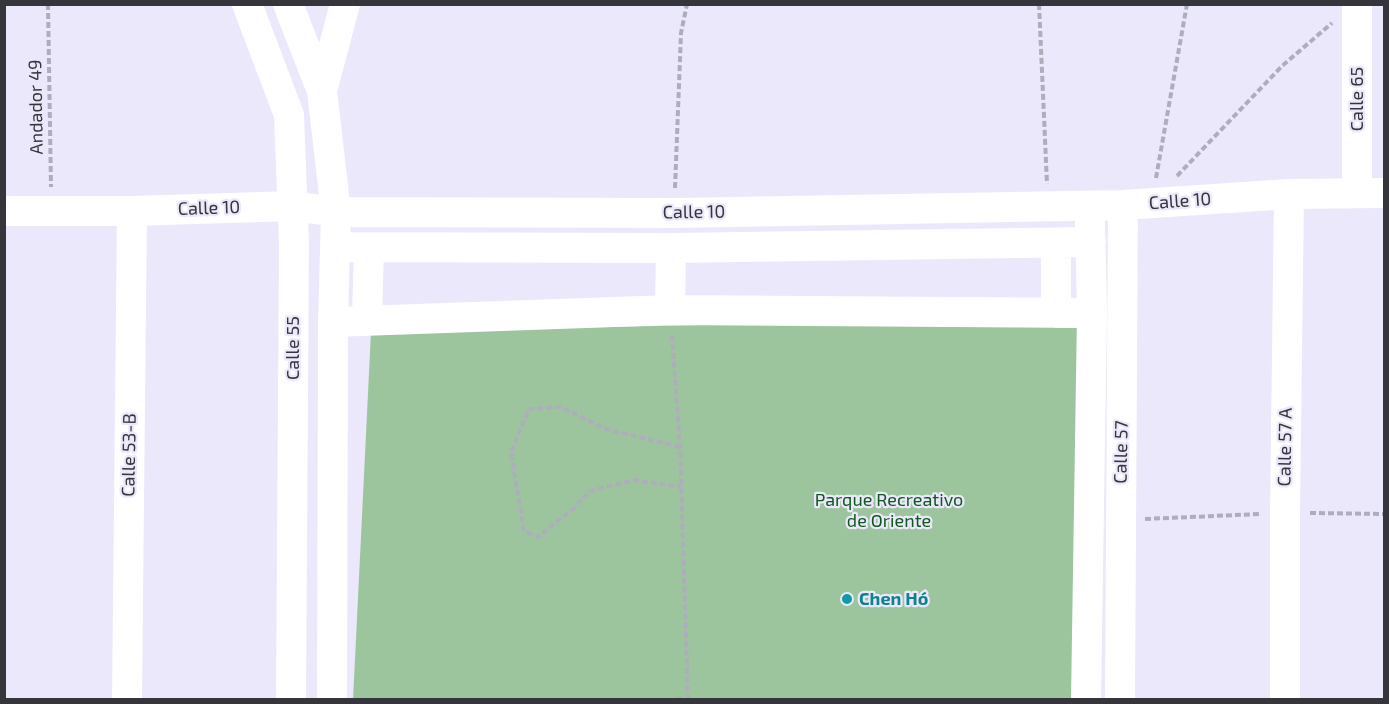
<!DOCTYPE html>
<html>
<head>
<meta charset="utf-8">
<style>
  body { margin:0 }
  #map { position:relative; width:1389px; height:704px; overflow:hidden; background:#eae8fa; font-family:"Exo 2",sans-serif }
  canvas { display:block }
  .frame { position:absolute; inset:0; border:6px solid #35353c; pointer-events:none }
</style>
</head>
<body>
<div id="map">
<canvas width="1389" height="704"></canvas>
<div class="frame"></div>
</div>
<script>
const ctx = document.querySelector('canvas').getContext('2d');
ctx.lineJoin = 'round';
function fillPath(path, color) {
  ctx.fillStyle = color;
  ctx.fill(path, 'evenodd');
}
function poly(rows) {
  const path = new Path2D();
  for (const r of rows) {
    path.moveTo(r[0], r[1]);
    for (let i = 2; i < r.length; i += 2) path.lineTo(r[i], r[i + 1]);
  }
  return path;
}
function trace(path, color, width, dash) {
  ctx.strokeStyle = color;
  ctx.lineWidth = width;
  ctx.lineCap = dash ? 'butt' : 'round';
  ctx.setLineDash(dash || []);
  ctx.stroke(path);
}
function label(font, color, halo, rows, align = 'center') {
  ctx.font = font + ' "Exo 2",sans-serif';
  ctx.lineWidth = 4.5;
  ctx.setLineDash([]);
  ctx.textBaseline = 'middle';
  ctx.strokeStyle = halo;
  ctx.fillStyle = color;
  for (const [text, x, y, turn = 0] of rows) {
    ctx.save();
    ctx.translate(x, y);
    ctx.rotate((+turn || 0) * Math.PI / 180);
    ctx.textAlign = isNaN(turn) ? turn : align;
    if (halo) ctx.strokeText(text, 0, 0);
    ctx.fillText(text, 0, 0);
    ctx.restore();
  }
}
fillPath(poly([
  [1081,317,1079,699,353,700,371,332]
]), '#9cc59d');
trace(poly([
  [48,4,51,187],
  [1039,4,1047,184],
  [1177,176,1282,66,1332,23],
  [1156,178,1187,4],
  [675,188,681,33,687,4],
  [672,335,680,447,688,700],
  [680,447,606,429,561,407,529,409,511,452,524,531,538,537,574,508,590,491,634,480,681,487],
  [1310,513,1384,514],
  [1145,519,1260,514],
  [667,700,687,698]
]), '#aeadbb', 4, [6, 3]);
trace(poly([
  [247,4,289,115,294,244,291,700],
  [288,4,322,91,336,212,333,322,332,700],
  [322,91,345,4],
  [1357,193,1357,4],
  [4,211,132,211,293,206,336,212,675,213,1123,205,1289,194,1384,193],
  [335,247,671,248,1091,242],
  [670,310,671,248],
  [1056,313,1056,243],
  [367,320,369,248],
  [333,322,670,310,1092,313],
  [127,700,132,211],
  [1086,700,1092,313,1090,223],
  [1120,700,1123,205],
  [1285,700,1285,513,1289,194]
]), '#fff', 30);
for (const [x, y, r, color] of [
  [847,599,6,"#0f9aa8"]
]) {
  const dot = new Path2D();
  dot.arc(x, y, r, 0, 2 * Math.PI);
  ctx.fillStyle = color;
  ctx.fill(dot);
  trace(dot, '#eae8fa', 2);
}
label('18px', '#35353c', '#eae8fa', [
  ["Calle 65",1357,99,-90],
  ["Andador 49",36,107,-91],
  ["Calle 10",1180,201,-4],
  ["Calle 10",209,208,-2],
  ["Calle 10",694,212,-1],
  ["Calle 55",293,348,-90],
  ["Calle 57 A",1285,447,-89],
  ["Calle 57",1121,452,-89],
  ["Calle 53-B",129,455,-89]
]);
label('18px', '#0d581b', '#eae8fa', [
  ["Parque Recreativo",889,500],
  ["de Oriente",889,521]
]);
label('bold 18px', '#0d838f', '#eae8fa', [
  ["Chen Hó",859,599]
], 'left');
</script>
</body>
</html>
